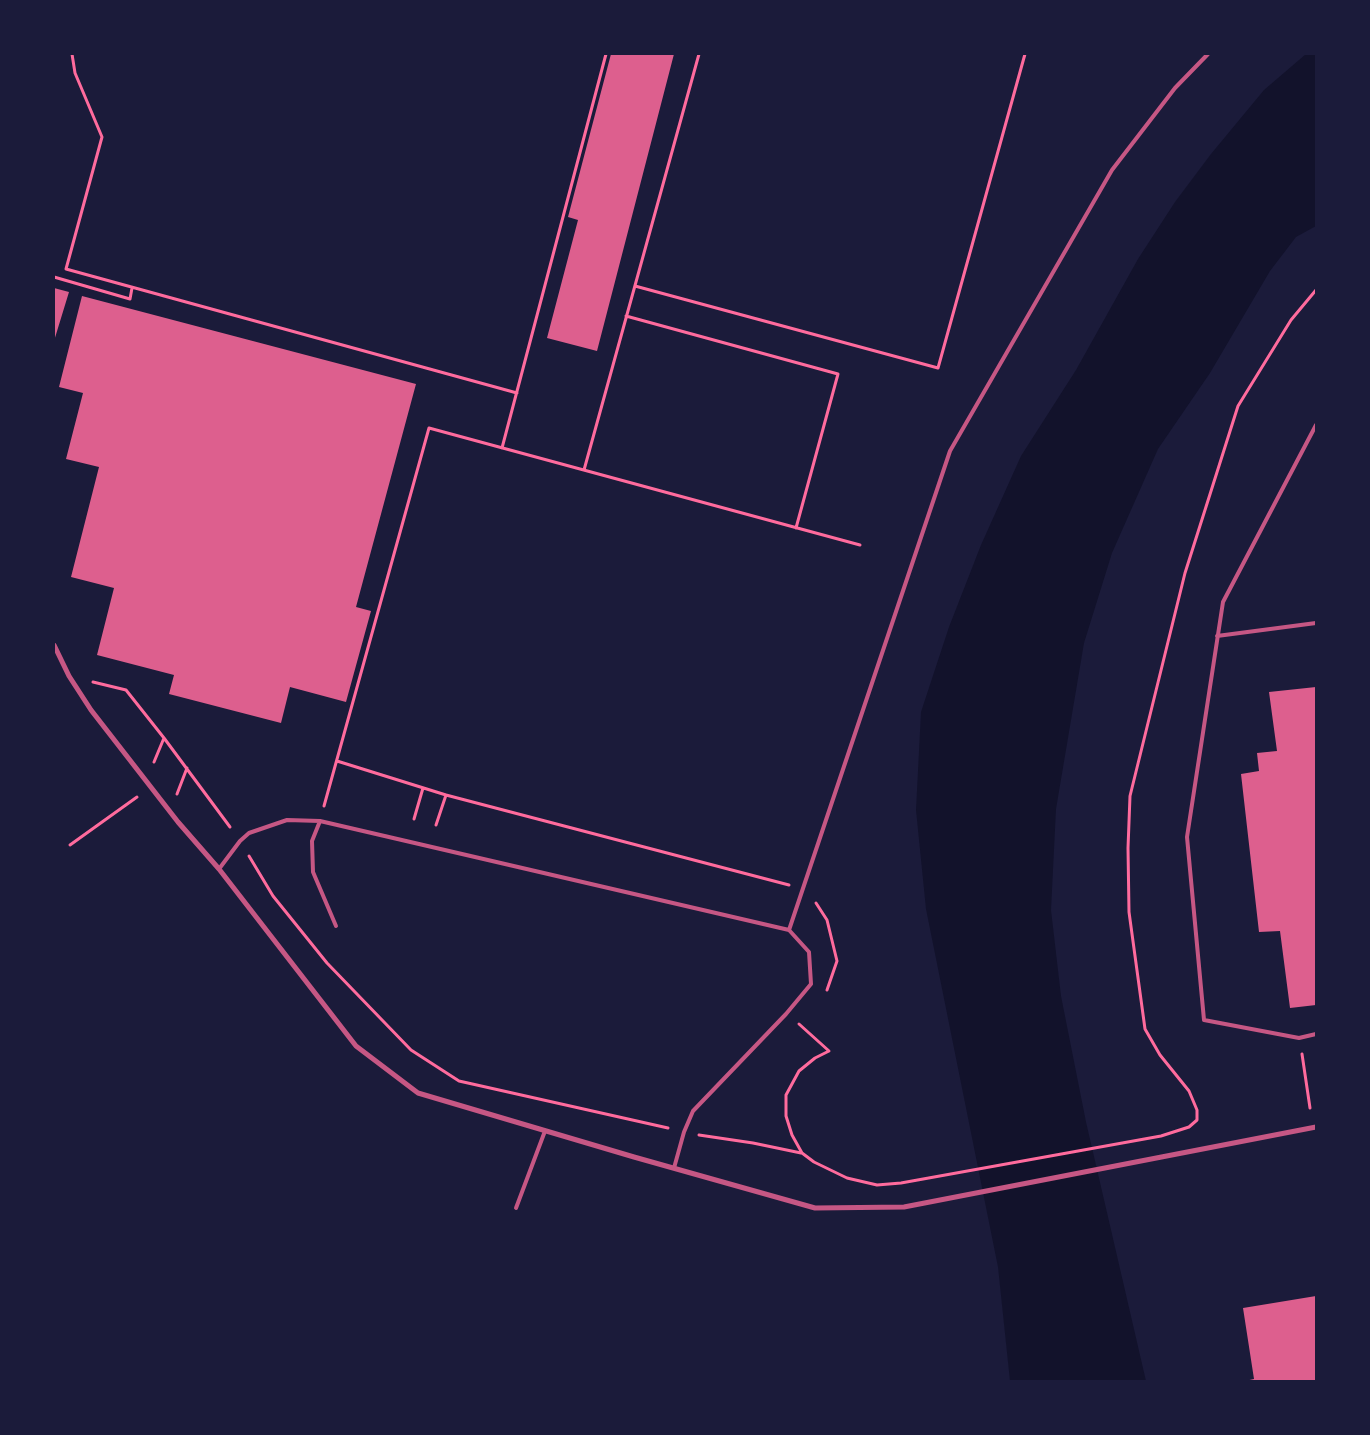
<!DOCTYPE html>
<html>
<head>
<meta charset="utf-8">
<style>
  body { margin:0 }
  #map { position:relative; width:1370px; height:1435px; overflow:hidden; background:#1b1b3a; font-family:"IBM Plex Serif",serif }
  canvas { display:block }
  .frame { position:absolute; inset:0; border:55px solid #1b1b3a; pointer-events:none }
</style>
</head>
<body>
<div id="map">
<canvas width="1370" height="1435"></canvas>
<div class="frame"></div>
</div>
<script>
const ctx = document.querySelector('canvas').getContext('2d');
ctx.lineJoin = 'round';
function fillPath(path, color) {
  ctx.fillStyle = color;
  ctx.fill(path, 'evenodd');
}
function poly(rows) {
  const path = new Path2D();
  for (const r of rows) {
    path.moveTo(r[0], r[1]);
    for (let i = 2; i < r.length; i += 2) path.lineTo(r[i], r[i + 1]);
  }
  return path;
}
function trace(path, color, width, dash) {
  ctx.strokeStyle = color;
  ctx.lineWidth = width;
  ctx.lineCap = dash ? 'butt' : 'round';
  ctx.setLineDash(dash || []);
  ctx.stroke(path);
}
fillPath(poly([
  [1306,54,1316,54,1316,226,1296,237,1270,271,1210,373,1158,449,1112,553,1084,643,1056,809,1051,910,1061,996,1086,1122,1146,1381,1010,1381,998,1267,926,909,916,810,921,712,949,627,981,545,1021,456,1076,370,1138,259,1175,202,1211,154,1264,90]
]), '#12122b');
fillPath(poly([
  [611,54,674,54,597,351,547,338,578,220,568,217],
  [54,288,69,292,54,341],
  [82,296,416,384,356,607,371,611,346,702,290,687,281,723,169,694,174,675,97,655,114,588,71,577,99,467,66,459,83,393,59,387],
  [1316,687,1316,1005,1290,1008,1280,931,1259,932,1241,774,1259,771,1257,753,1277,751,1269,692],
  [1316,1296,1316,1381,1245,1381,1254,1379,1243,1308]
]), '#dd5f8e');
trace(poly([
  [72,54,75,73,102,137,66,269,517,393],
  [54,277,130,299,132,288],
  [635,286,938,368,1025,54],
  [626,316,838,374,796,528],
  [502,448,606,54],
  [584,470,699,54],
  [93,682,126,690,164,738,230,827],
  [337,761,446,795,789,885],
  [154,762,164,738],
  [177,794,187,768],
  [324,806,429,428,860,545],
  [414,819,423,788],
  [436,825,446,795],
  [70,845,137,797],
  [249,856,273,896,327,963,411,1050,459,1081,668,1128],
  [816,903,827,920,837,961,827,990],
  [799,1024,829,1051,815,1058,799,1071,786,1095,786,1116,792,1135,802,1153,814,1162,847,1178,877,1185,901,1183,1161,1136,1189,1127,1197,1120,1197,1110,1189,1091,1160,1055,1145,1029,1129,912,1128,848,1130,796,1185,573,1238,406,1291,320,1316,290],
  [1302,1054,1310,1108],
  [699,1135,753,1143,801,1153]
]), '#ff6b9d', 3);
trace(poly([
  [1316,425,1223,602,1187,837,1204,1020,1299,1038,1316,1034],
  [1217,636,1316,623],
  [320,821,312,841,313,872,336,926],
  [219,869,240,841,249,833,287,820,320,821,789,930,809,952,811,984,786,1014,693,1111,684,1132,674,1168],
  [789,930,950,451,1112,170,1175,88,1208,54],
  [516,1208,545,1131]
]), '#c65784', 4);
trace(poly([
  [54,645,69,676,91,710,178,822,219,869,356,1046,418,1093,634,1157,815,1208,904,1207,1316,1127]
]), '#c65784', 5);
</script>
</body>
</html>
